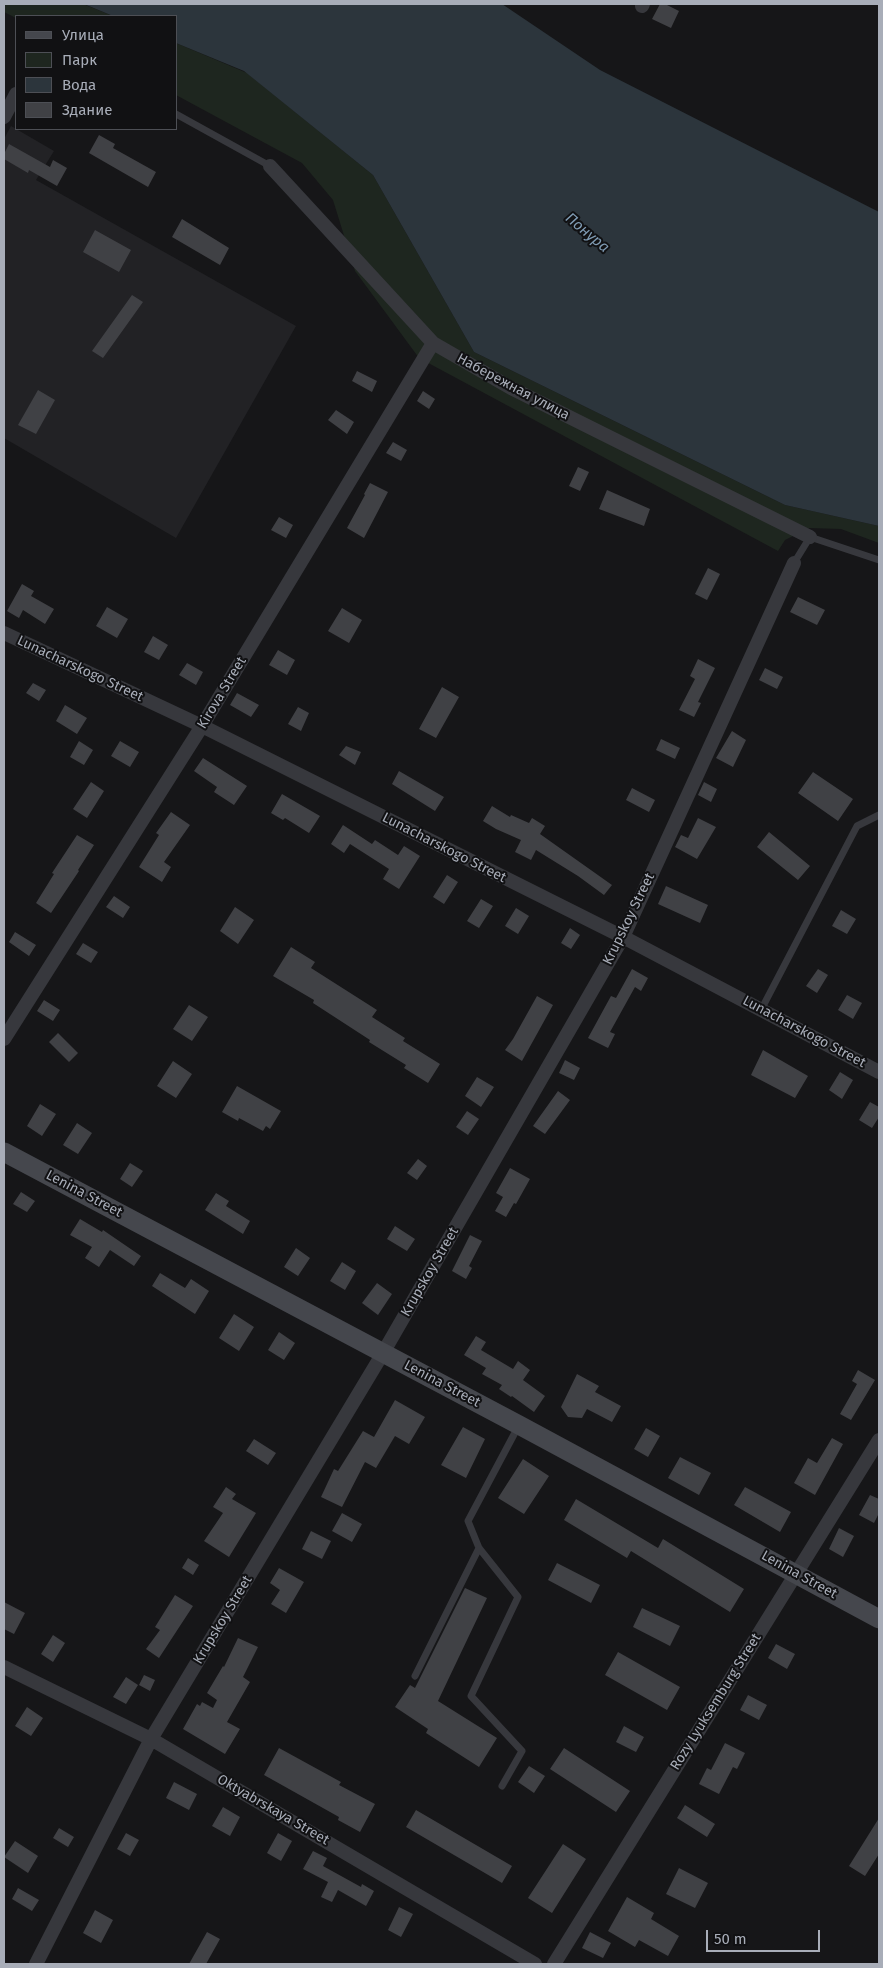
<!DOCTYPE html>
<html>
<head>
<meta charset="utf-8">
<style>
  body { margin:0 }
  #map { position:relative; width:883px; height:1968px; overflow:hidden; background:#161618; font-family:"Fira Sans",sans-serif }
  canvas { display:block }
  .frame { position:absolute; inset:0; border:5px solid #a8adb8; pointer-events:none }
  .legend { position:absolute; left:15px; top:15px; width:162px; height:115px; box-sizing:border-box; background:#111113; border:1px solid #4d4f55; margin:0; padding:6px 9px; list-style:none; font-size:15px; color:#a8adb8 }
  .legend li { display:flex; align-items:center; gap:10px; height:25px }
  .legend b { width:25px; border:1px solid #4d4f55 }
  .scale { position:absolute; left:706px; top:1930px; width:114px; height:22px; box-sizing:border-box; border:2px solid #a8adb8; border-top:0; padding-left:6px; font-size:15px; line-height:18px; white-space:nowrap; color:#a8adb8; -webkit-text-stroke:4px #111113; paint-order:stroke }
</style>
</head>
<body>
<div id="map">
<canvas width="883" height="1968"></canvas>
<div class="frame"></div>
<ul class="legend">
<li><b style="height:6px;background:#45474d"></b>Улица</li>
<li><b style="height:14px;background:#1e261f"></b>Парк</li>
<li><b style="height:14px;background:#2c353c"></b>Вода</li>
<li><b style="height:14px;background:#404145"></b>Здание</li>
</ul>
<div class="scale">50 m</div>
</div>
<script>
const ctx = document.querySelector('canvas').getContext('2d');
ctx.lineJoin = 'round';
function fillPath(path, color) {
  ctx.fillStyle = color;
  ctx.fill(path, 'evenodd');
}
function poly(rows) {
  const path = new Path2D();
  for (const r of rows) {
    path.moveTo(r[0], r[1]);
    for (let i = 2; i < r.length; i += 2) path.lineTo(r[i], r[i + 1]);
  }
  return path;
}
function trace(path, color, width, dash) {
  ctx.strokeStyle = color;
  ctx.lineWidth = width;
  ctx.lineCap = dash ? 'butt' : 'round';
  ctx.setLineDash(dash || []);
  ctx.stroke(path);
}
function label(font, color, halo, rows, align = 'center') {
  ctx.font = font + ' "Fira Sans",sans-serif';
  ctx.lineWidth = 4;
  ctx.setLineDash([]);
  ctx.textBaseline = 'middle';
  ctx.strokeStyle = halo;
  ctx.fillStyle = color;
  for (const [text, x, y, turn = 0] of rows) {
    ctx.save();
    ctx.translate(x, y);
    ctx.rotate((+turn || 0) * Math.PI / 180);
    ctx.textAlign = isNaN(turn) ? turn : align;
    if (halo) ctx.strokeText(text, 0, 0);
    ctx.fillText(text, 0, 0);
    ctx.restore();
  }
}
fillPath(poly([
  [11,126,54,151,36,180,296,326,176,538,4,438,4,139]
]), '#222225');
fillPath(poly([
  [4,4,83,4,113,16,16,18,4,12],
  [176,43,247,73,373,175,474,352,785,505,879,526,879,543,841,529,809,528,785,540,778,551,419,358,355,271,333,200,302,163,176,95]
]), '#1e261f');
fillPath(poly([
  [84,4,502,4,600,70,879,212,879,526,785,505,474,352,373,175,244,71,176,43,176,16,113,16]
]), '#2c353c');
fillPath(poly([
  [660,4,665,4,679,11,671,28,652,19],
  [99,135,115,144,113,148,156,172,148,187,89,153],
  [9,144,50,167,53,160,67,168,57,186,29,170,28,173,4,159,4,154],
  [182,219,229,248,220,265,172,237],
  [95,230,131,250,119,272,83,252],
  [132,295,143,302,103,358,92,351],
  [357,371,377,381,372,392,352,381],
  [38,390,55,400,36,434,18,425],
  [423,391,435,399,429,409,417,401],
  [336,410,354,422,347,434,328,420],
  [393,442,407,450,401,461,386,453],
  [578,467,589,472,580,491,569,486],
  [370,483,388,492,364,538,347,528,365,495,364,494],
  [607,490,650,509,644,526,599,509],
  [279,517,293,525,286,538,271,530],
  [708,568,720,574,707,600,695,594],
  [22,584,34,591,31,596,54,609,45,624,23,610,19,618,7,611],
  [798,597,825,610,817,625,790,612],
  [107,607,128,619,117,638,96,626],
  [342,608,362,620,349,643,328,631],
  [153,636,168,645,159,660,144,652],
  [278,650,295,660,287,675,269,665],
  [698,659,715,668,698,702,701,703,694,717,679,710,695,679,690,676],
  [187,663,203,672,196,685,179,675],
  [765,668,783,677,777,689,759,680],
  [33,683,46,690,39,701,26,693],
  [442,687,459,697,436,738,419,729],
  [237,693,259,705,251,717,230,705],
  [65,705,87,718,77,734,56,721],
  [298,707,309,713,301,731,288,724],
  [732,731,746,740,733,767,716,758],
  [661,739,680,748,675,759,656,750],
  [79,741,93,750,84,765,70,757],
  [120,741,139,752,130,767,111,756],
  [346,746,361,752,355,765,339,755],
  [203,758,247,786,234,805,214,792,217,787,194,771],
  [399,771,444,797,435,811,392,784],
  [813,772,853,799,838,821,798,793],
  [91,782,104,791,87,818,73,809],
  [704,782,717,789,711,802,698,795],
  [632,788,655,800,649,812,626,800],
  [282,794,320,816,309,833,285,818,283,820,271,813],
  [492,806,510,817,511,815,529,823,532,818,545,826,540,834,612,885,604,895,578,876,536,850,531,860,515,852,521,840,496,829,483,821],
  [171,812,190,825,164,862,171,867,162,882,139,867,159,835,156,833],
  [698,818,716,827,697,859,675,847,681,835,688,838],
  [343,825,372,844,375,840,398,855,404,846,420,856,399,889,383,879,389,869,350,844,344,853,331,844],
  [769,832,810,866,798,880,757,847],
  [77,835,94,845,78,870,79,871,51,913,36,903,54,874,52,873],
  [447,875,458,882,444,904,433,897],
  [666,886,708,905,700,923,658,904],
  [114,896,130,907,123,918,106,907],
  [481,899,493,906,479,928,467,921],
  [235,907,254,920,238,944,220,931],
  [516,908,529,916,518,934,505,926],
  [841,910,856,919,847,934,832,926],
  [570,928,580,935,571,949,561,943],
  [15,932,36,945,29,956,9,942],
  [83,943,98,952,91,963,76,954],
  [291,947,315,962,311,968,377,1010,372,1017,405,1038,403,1041,440,1064,428,1083,404,1068,406,1065,369,1042,370,1040,313,1003,314,1000,273,976],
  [632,969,648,978,641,991,635,987,610,1032,615,1034,608,1048,588,1038,611,996,616,998],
  [818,969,828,975,817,993,806,986],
  [847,995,862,1003,853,1019,838,1010],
  [537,996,553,1005,522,1061,505,1050,513,1039],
  [44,1000,60,1010,53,1021,37,1011],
  [189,1005,208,1017,192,1041,173,1029],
  [58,1033,78,1053,69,1062,49,1042],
  [763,1050,808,1076,795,1098,751,1075],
  [565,1060,580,1068,574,1080,559,1073],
  [173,1061,192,1074,176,1098,157,1086],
  [840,1072,853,1080,842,1099,829,1090],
  [477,1077,494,1087,481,1107,465,1096],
  [237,1086,281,1111,270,1129,266,1126,263,1131,239,1118,238,1121,222,1112],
  [558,1091,570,1100,545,1134,533,1126],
  [870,1102,879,1107,879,1117,872,1128,859,1120],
  [40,1104,56,1114,42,1136,27,1126],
  [467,1111,479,1119,468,1135,456,1127],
  [77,1123,92,1133,78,1154,63,1145],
  [418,1159,427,1166,417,1180,407,1173],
  [130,1163,143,1171,132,1187,120,1179],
  [510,1168,530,1179,516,1204,514,1203,506,1217,495,1211,503,1197,496,1193],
  [21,1192,35,1201,27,1212,13,1204],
  [216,1193,229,1201,226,1206,250,1221,243,1234,205,1210],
  [80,1219,102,1232,103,1230,141,1256,134,1266,110,1250,99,1267,85,1258,92,1247,70,1235],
  [395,1226,415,1239,407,1251,387,1239],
  [470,1235,482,1241,469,1266,472,1268,466,1279,452,1271],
  [296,1248,310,1258,298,1276,284,1267],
  [342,1262,356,1271,345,1290,330,1281],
  [160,1273,185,1288,191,1279,209,1291,195,1314,152,1286],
  [377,1283,392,1294,378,1315,362,1303],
  [234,1314,254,1327,239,1351,219,1338],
  [279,1332,295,1343,284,1360,268,1350],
  [476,1336,486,1342,481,1350,513,1369,518,1361,530,1370,523,1380,545,1396,534,1412,512,1396,511,1397,499,1389,502,1385,482,1374,486,1368,464,1355],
  [858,1370,875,1380,851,1420,840,1414,857,1384,852,1381],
  [577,1374,599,1386,595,1392,621,1406,612,1422,587,1409,582,1418,568,1417,561,1407],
  [395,1400,425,1417,409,1444,395,1436,376,1468,365,1462,342,1507,321,1497,334,1469,338,1471,363,1431,374,1437],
  [463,1427,485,1439,466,1478,441,1465],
  [646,1428,660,1436,648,1457,634,1449],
  [832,1438,843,1444,815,1495,794,1483,808,1458,817,1463],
  [254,1439,276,1453,268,1465,246,1451],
  [680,1457,711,1473,699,1495,668,1478],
  [523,1459,549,1476,524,1514,498,1498],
  [226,1487,236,1494,232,1499,256,1513,229,1557,204,1541,223,1513,213,1507],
  [745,1487,791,1512,780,1532,734,1505],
  [870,1495,879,1499,879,1513,874,1523,859,1515],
  [576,1499,658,1548,663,1539,744,1589,730,1612,631,1551,627,1558,564,1520],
  [342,1513,362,1524,352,1542,332,1531],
  [839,1528,854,1536,843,1557,829,1549],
  [311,1531,331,1541,322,1559,302,1549],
  [188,1558,199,1565,193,1575,182,1568],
  [557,1563,600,1585,591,1603,548,1580],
  [279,1568,304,1582,286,1613,271,1604,280,1590,270,1583],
  [465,1588,487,1598,438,1701,497,1738,479,1767,426,1733,428,1729,395,1707,410,1685,415,1688],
  [175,1595,193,1606,159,1658,146,1649,160,1630,155,1627],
  [4,1602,25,1613,14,1634,4,1629],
  [642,1608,680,1626,670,1646,633,1627],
  [53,1635,65,1643,53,1662,41,1654],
  [238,1638,258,1647,243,1677,250,1682,227,1722,240,1729,225,1754,183,1729,197,1704,200,1706,202,1702,213,1708,217,1700,207,1693,223,1666,224,1667],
  [776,1644,795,1654,787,1669,768,1658],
  [618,1652,680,1687,667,1710,605,1675],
  [144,1675,155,1680,150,1691,139,1685],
  [126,1677,138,1685,126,1704,113,1697],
  [748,1695,767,1705,759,1720,740,1710],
  [27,1707,43,1718,31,1736,15,1726],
  [624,1726,644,1737,636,1752,616,1742],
  [725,1743,745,1753,737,1769,733,1767,719,1794,699,1784,707,1768,711,1770],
  [279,1748,341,1782,339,1785,375,1804,360,1832,338,1820,339,1817,264,1775],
  [564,1748,630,1791,616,1812,550,1769],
  [529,1766,545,1776,534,1793,518,1782],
  [174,1782,197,1794,189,1810,166,1798],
  [685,1805,715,1824,707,1837,677,1818],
  [223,1807,240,1817,230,1836,212,1826],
  [416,1810,512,1866,502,1883,406,1827],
  [879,1818,879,1854,865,1876,849,1866],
  [59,1828,74,1837,68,1847,53,1838],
  [126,1833,139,1840,130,1856,117,1849],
  [278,1833,292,1841,281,1861,267,1853],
  [15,1841,38,1856,28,1873,4,1857],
  [563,1844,586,1859,552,1913,528,1898],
  [313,1851,327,1858,323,1866,361,1887,362,1884,374,1891,366,1906,338,1890,332,1902,321,1897,328,1882,303,1869],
  [679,1868,708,1883,695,1908,666,1894],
  [18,1888,39,1900,32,1911,12,1899],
  [627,1897,654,1913,651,1919,679,1936,668,1956,639,1940,635,1947,608,1931],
  [399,1907,413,1914,401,1937,388,1930],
  [95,1910,113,1920,101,1943,83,1933],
  [207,1932,220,1939,206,1964,189,1964],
  [590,1932,611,1943,603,1958,582,1948]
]), '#404145');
trace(poly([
  [176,114,270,166],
  [794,563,810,537,879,560],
  [761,1010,857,826,879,815],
  [415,1676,479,1548],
  [502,1786,522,1751,471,1696,518,1597,479,1548,468,1521,519,1425]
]), '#37383d', 7);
trace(poly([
  [642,6,643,4],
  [4,117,16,94],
  [270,166,433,343,511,388,810,537],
  [4,633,202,726,623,937,879,1072],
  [4,1039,202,726,433,343],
  [4,1667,151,1739,535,1964],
  [36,1964,151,1739,383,1353,623,937,794,563],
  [554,1964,879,1440]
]), '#37383d', 14);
trace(poly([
  [4,1152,519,1425,879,1619]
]), '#45474d', 19);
label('14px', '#a8adb8', '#111113', [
  ["Набережная улица",513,387,28],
  ["Lunacharskogo Street",80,669,25],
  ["Kirova Street",222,693,-59],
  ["Lunacharskogo Street",444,848,27],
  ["Krupskoy Street",629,919,-64],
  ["Lunacharskogo Street",804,1032,28],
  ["Lenina Street",84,1194,28],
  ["Krupskoy Street",430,1272,-60],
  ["Lenina Street",442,1384,28],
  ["Lenina Street",799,1575,29],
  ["Krupskoy Street",223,1620,-59],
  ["Rozy Lyuksemburg Street",716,1702,-58],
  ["Oktyabrskaya Street",273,1810,30]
]);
label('italic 15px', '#7f9bb3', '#111113', [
  ["Понура",587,233,40]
]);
</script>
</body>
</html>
